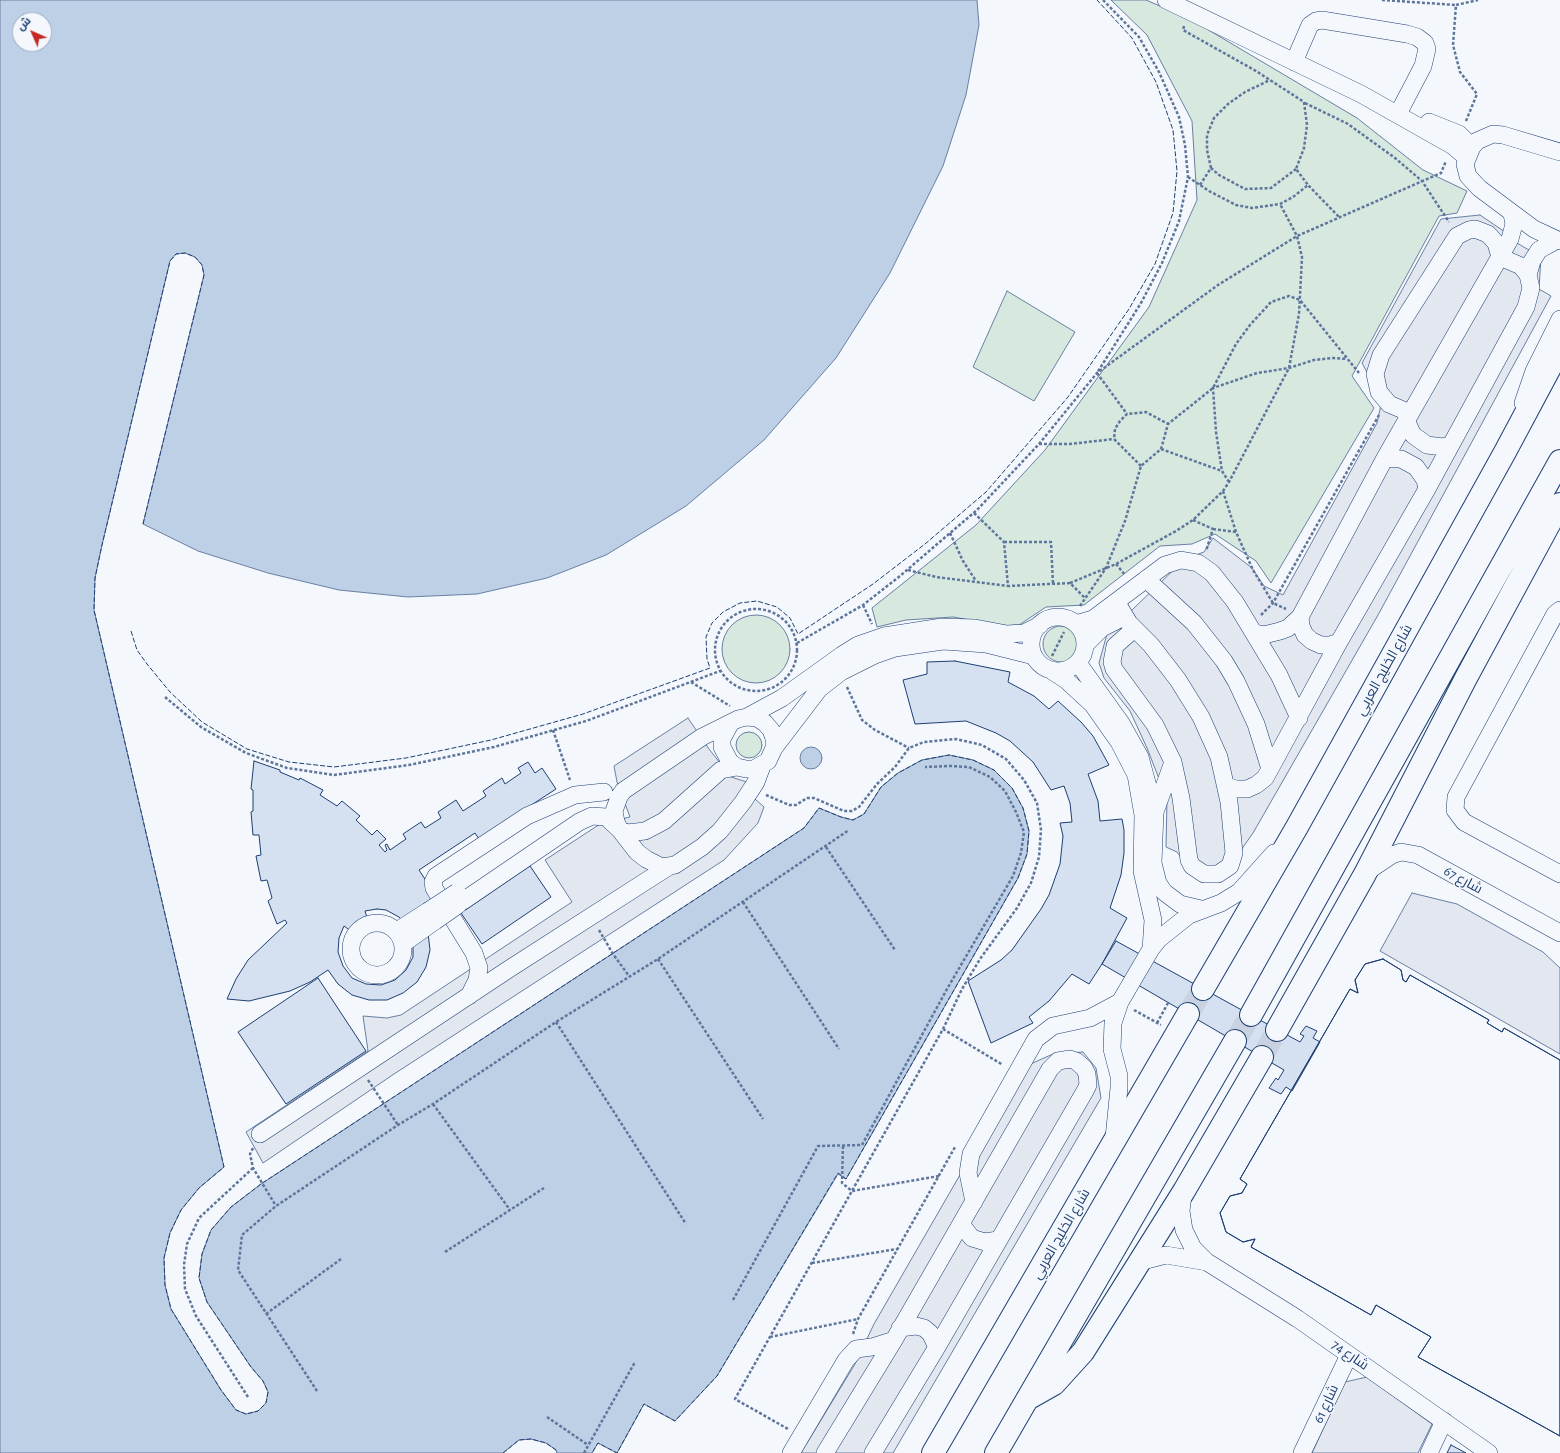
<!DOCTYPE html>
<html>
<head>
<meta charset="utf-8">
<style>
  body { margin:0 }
  #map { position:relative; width:1560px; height:1453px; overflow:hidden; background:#f4f7fb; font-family:"Alegreya Sans",Cairo,sans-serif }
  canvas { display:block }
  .north { position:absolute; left:12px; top:12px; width:40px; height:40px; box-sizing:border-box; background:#f4f7fb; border:1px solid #9eadc5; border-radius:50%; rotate:315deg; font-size:11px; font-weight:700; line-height:16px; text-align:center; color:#1d3f73 }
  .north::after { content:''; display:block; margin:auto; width:14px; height:18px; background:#c62828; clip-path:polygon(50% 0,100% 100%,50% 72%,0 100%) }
</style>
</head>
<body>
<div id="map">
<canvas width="1560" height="1453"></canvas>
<div class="north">ش</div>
</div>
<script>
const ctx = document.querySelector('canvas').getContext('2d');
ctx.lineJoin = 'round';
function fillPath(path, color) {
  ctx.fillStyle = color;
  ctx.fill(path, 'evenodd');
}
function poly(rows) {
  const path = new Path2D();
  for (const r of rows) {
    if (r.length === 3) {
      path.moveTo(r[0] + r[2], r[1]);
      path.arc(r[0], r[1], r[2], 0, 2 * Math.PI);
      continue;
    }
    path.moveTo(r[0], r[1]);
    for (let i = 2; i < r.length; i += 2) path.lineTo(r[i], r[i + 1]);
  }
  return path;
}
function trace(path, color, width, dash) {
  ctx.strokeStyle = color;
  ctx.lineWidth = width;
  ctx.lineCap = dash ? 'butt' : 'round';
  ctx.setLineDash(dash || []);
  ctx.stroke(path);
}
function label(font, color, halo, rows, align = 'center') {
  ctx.font = font + ' "Alegreya Sans",Cairo,sans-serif';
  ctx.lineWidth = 3;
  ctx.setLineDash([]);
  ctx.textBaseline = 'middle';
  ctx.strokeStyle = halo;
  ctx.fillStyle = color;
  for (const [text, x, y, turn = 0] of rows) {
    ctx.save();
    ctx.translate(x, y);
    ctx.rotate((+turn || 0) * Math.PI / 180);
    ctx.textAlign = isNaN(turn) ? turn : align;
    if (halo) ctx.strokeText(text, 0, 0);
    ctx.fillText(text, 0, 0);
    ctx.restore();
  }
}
const green = poly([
  [1111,0,1146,0,1190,19,1357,118,1423,170,1467,191,1457,213,1439,216,1352,376,1374,408,1271,583,1256,561,1215,534,1192,544,1160,546,1084,605,1046,607,1019,625,1004,626,953,617,906,620,877,627,872,608,976,525,1045,450,1149,307,1197,200,1192,121,1147,35,1111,0],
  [1007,291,1075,332,1034,401,973,367,1007,291],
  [756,649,34],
  [1061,644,18],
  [749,745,13]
]);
fillPath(green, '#d7e8df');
trace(green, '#687fa3', 1);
const parking = poly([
  [1480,215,1505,232,1510,239,1541,257,1539,289,1551,296,1378,615,1253,833,1229,867,1189,868,1177,852,1166,847,1167,799,1147,748,1130,711,1104,678,1099,663,1107,634,1185,559,1204,552,1213,538,1252,568,1264,586,1283,595,1377,423,1382,400,1362,363,1441,219,1480,215],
  [688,718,709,749,731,777,763,787,755,799,764,807,758,823,724,860,394,1074,263,1163,246,1132,368,1051,363,1016,387,1018,401,1015,572,902,545,860,600,824,630,817,617,782,614,766,688,718],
  [1412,893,1457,904,1543,952,1560,968,1560,1054,1380,951,1412,893],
  [1083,1052,1096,1068,1101,1098,893,1453,801,1453,855,1364,874,1324,976,1147,1026,1066,1053,1054,1083,1052],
  [1367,1377,1432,1424,1418,1453,1312,1453,1345,1382,1367,1377]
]);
fillPath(parking, '#e3e8f0');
trace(parking, '#687fa3', 1);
const water = poly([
  [0,0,977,0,979,25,966,95,943,166,890,273,836,358,764,440,686,506,606,555,547,578,477,594,408,597,339,590,268,573,198,551,143,524,204,275,202,265,195,257,185,253,176,254,170,261,102,545,95,578,94,610,224,1167,199,1188,181,1210,170,1233,164,1258,165,1285,171,1309,221,1390,236,1410,246,1414,258,1411,266,1403,268,1392,263,1381,251,1367,207,1302,199,1278,202,1254,211,1230,231,1207,261,1184,804,828,819,808,841,817,853,820,864,814,881,787,898,773,922,760,949,755,973,760,994,770,1012,788,1023,808,1029,831,1027,854,1018,878,846,1179,838,1174,717,1376,675,1421,644,1404,617,1453,598,1443,592,1453,557,1453,556,1450,546,1443,531,1439,519,1440,503,1453,0,1453,0,0],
  [20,20,44,20,44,44,20,44,20,20],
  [811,758,11]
]);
fillPath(water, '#bed0e5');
trace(water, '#687fa3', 1);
const building = poly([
  [955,661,1010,672,1008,682,1034,696,1049,709,1058,701,1081,722,1093,736,1109,765,1088,774,1098,801,1100,821,1122,819,1124,830,1124,853,1121,875,1110,908,1127,918,1102,964,1089,984,1072,974,1049,1001,1029,1017,1033,1023,991,1043,968,981,1001,960,1012,950,1041,909,1049,895,1060,864,1063,836,1060,823,1072,822,1070,803,1064,786,1051,790,1033,762,1010,741,996,733,966,721,915,724,903,680,927,674,927,662,955,661],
  [254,761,280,770,280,772,299,780,300,778,323,790,320,795,337,806,342,801,360,816,356,820,372,835,377,830,386,839,379,845,385,852,387,850,385,845,387,844,390,850,406,839,403,834,421,822,425,828,441,818,438,812,456,800,463,811,486,796,483,791,502,778,505,784,521,773,518,768,528,762,535,773,542,768,556,789,479,839,475,833,419,870,438,899,428,933,430,950,426,967,417,982,403,993,387,1000,369,1000,352,995,338,984,328,970,310,982,290,991,249,1001,227,999,236,979,248,960,287,923,285,920,277,924,268,901,272,898,267,880,261,881,256,856,261,855,259,835,253,835,251,812,253,811,253,790,251,789,254,761],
  [377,909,386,910,399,917,409,928,413,942,413,957,406,970,395,980,381,985,366,984,352,978,343,966,338,952,339,938,344,926,352,932,368,921,365,911,377,909],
  [530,866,551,897,482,944,461,913,530,866],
  [1116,941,1300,1042,1304,1036,1300,1034,1306,1026,1317,1031,1313,1038,1320,1042,1292,1091,1286,1087,1281,1094,1269,1088,1276,1078,1278,1080,1284,1070,1102,964,1116,941],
  [1383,959,1401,970,1403,980,1406,982,1410,975,1489,1020,1487,1023,1502,1032,1504,1028,1560,1060,1560,1436,1418,1357,1431,1337,1376,1305,1371,1315,1251,1247,1255,1239,1243,1242,1226,1232,1220,1213,1230,1196,1242,1193,1247,1184,1240,1179,1350,989,1358,993,1355,980,1365,964,1383,959],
  [1383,959,1401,970,1403,980,1406,982,1410,975,1489,1020,1487,1023,1502,1032,1504,1028,1560,1060,1560,1436,1418,1357,1431,1337,1376,1305,1371,1315,1251,1247,1255,1239,1243,1242,1226,1232,1220,1213,1230,1196,1242,1193,1247,1184,1240,1179,1350,989,1358,993,1355,980,1365,964,1383,959],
  [318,978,366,1051,286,1104,238,1032,318,978],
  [1451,1445,1466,1453,1447,1453,1451,1445]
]);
fillPath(building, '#d5e0f0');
trace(building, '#1d3f73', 1);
trace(poly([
  [1188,1014,1203,989],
  [1235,1041,1251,1015],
  [1262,1057,1277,1030]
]), '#c9d2e0', 22, [22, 11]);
const minor = poly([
  [1166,0,1361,94,1453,146,1467,158],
  [1294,62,1310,25,1316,21,1322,20,1407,34,1417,37,1425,43,1427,49,1423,66,1400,110],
  [1429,122,1459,134,1472,147],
  [1560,152,1503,135,1493,134,1477,141,1472,147,1465,164,1468,176,1479,188,1534,229,1560,241],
  [1528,275,1532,261,1539,250,1557,240],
  [1523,403,1534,371,1560,319],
  [1410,413,1389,404,1379,392,1375,374,1381,355,1457,236,1469,230,1475,229,1488,234,1496,243,1500,257],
  [1406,420,1413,435,1427,445,1443,447,1451,445],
  [1385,458,1401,459,1416,467,1425,480,1427,489],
  [1146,579,1194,623,1224,661,1236,681,1256,724,1270,769],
  [1117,603,1129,623,1151,645,1178,680,1201,717,1219,757,1229,802,1234,853,1230,866,1218,874,1204,874,1192,866,1189,860,1181,798,1173,762,1155,725,1114,669,1112,662,1115,646,1134,629],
  [1560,610,1555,614,1456,797,1455,810,1464,822,1560,874],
  [1300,617,1301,626,1305,635,1312,641,1321,645,1330,645,1339,642],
  [1058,644,27],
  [1076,624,1093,619,1165,565,1181,560,1198,563,1212,573,1235,602,1279,675,1299,718],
  [1255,633,1264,635,1280,631,1288,628,1300,617,1385,458,1510,239,1514,224,1512,214],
  [1085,645,1102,628,1124,617],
  [1078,663,1121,723,1140,757,1155,812,1153,863,1158,883,1164,892,1180,904,1201,909],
  [1052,671,1066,680,1093,705,1119,742,1136,775,1143,815,1142,871,1153,920,1151,949],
  [747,717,782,698,842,655,858,645,884,636,942,627,975,628,1007,634,1024,633,1040,625],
  [730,724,722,739,722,747,730,762,737,767,746,769,754,769,768,761,774,748,774,738,771,730,765,723,757,718,747,717,738,719,702,737,623,791,619,797,614,811,616,822,620,830,627,833,645,831,664,821,721,770,737,767],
  [774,748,819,689,841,672,875,655,895,648,943,641,986,644,1034,656],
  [1226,786,1236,789,1247,789,1256,785,1265,778,1270,769,1339,642,1427,489,1526,307,1531,288,1528,275,1521,266,1500,257],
  [1155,812,1173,762],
  [1365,873,1392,855,1401,852,1418,855,1560,933],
  [463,901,579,822,592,816,606,817,620,830,637,852,646,859,662,867,675,865,702,847,720,831,743,802,756,782,762,766],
  [377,949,26],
  [397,931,428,911],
  [404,943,435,921],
  [469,996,477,980,479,968,474,953,434,888,433,882,436,876,527,816,575,795,604,792],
  [260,1134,509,969,668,867],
  [1114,1138,1119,1088,1119,1076,1112,1049,1113,1023,1120,1002,1151,949,1159,939,1189,915,1221,903,1239,892,1274,853],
  [1183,1194,1181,1211,1184,1230,1193,1248,1207,1262,1298,1319,1489,1453],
  [974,1202,968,1173,971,1154,1036,1039,1053,1026,1090,1018,1120,1002],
  [962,1222,964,1228,972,1238,985,1242,998,1240],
  [1139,1262,1166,1255,1207,1262],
  [900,1328,916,1326,924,1328,930,1333,937,1347],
  [791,1453,846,1360,856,1349,872,1347,894,1340],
  [825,1453,894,1340,1050,1069,1058,1061,1070,1059,1076,1061,1084,1068,1087,1074,1088,1085,1085,1091,937,1347,873,1453],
  [1302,1453,1349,1355],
  [1429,1453,1444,1421]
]);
const major = poly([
  [1203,989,1297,827,1505,452,1560,349],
  [1251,1015,1560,461],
  [1277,1030,1365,874,1466,678,1560,504],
  [1031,1397,1054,1384,1083,1352,1184,1191,1262,1057],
  [933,1453,1188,1014],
  [996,1453,1235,1041]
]);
trace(minor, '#1d3f73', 18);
trace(major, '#1d3f73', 24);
trace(poly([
  [1103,0,1139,37,1159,72,1179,117,1185,145,1188,177,1179,221,1162,263,1141,303,1097,373,1127,414],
  [1382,0,1456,5],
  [1184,26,1183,30,1256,71,1304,102,1307,125,1304,148,1296,169,1308,185],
  [1305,103,1348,124,1395,158,1422,181,1449,222],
  [1466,121,1477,94,1460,72,1453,45,1456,5,1478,0],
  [1211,168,1207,150,1207,135,1214,118,1228,104,1245,92,1270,80],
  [1188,177,1209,191,1236,205,1252,208,1280,204,1293,197,1308,185,1339,217],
  [1200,185,1211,168,1219,175,1245,189,1271,188,1296,169],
  [1039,444,1070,444,1114,439],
  [1161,449,1222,471],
  [1141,466,1114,439,1115,429,1120,421,1127,414,1146,412,1168,424],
  [1229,482,1222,471,1216,432,1213,388,1257,373,1289,368,1314,360,1333,358,1347,359],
  [1223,491,1236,532,1253,570,1273,603,1286,609],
  [974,513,1004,542,1008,586,1070,583,1085,598],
  [1193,520,1213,529,1206,551],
  [1213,529,1236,532],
  [950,533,963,561,976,581],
  [1004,542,1051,542,1053,584],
  [1116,564,1125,575],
  [908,570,936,577,1008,586],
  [1070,583,1116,564,1176,531,1193,520,1223,491,1229,482,1289,368,1299,314,1302,257,1297,236,1280,204],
  [863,605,872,624],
  [1080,606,1106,568,1125,521,1141,466,1161,449,1168,424,1213,388,1236,344,1250,325,1271,302,1289,296,1300,300,1359,373],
  [756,650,41],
  [1261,615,1273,603,1379,415],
  [797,643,863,605,900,576,977,510,1039,444,1097,373,1218,285,1297,236,1441,173,1446,161],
  [1052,656,1064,632],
  [691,682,730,706],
  [847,687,862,720,875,730,909,748],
  [165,697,201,727,246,753,287,768,334,775,409,765,494,747,586,721,720,671],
  [553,730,570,780],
  [766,795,789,805,796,805,807,798,814,798,844,811,852,811,859,807,877,784,895,767,909,748,924,742,956,739,982,745,1006,759,1024,780,1037,803,1041,830,1039,857,1031,883,1017,908,980,959,962,989,943,1029,735,1399,788,1429],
  [826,847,895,950],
  [743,902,839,1049],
  [599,930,613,954,629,976],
  [658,959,763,1119],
  [1134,1010,1161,1025],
  [556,1022,686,1224],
  [1157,1023,1168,1003],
  [943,1029,1003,1065],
  [368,1080,398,1125],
  [433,1104,510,1210],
  [843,1146,842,1183,852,1191,939,1176],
  [253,1148,250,1154,253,1168,276,1206],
  [445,1252,544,1188],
  [812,1263,897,1249],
  [733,1300,818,1146,862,1145,947,989,1013,876,1021,853,1024,832,1016,812,1005,791,990,777,969,767,950,766,925,767],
  [266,1314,341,1259],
  [853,1334,858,1319,955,1147],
  [770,1337,858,1319],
  [317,1391,238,1270,242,1235,276,1206,398,1125,433,1104,556,1022,658,959,849,830],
  [248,1397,196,1316,185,1289,184,1265,187,1244,199,1218,253,1168],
  [547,1417,588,1445],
  [584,1453,635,1362]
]), '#5e769c', 2.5, [3, 2]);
trace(minor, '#f4f7fb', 17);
trace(major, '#f4f7fb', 22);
const minorBridge = poly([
  [428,911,457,892],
  [435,921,458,905]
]);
trace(minorBridge, '#1d3f73', 18, []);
trace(minorBridge, '#f4f7fb', 17);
trace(poly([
  [143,524,204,275,202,265,195,257,185,253,176,254,170,261,102,545,95,578,94,610,224,1167,199,1188,181,1210,170,1233,164,1258,165,1285,171,1309,221,1390,236,1410,246,1414,258,1411,266,1403,268,1392,263,1381,251,1367,207,1302,199,1278,202,1254,211,1230,231,1207,261,1184,804,828,819,808,841,817,853,820,864,814,881,787,898,773,922,760,949,755,973,760,994,770,1012,788,1023,808,1029,831,1027,854,1018,878,846,1179,838,1173,717,1376,675,1421,644,1404,617,1453,598,1443,592,1453],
  [131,631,137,650,147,664,170,692,202,722,247,749,289,762,334,767,406,758,491,740,583,714,710,668,707,659,706,637,712,623,723,612,740,603,757,601,777,607,790,618,798,634,873,584,925,544,986,492,1068,397,1129,309,1155,264,1173,213,1177,171,1173,130,1156,82,1132,38,1097,0],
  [503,1453,519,1440,531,1439,546,1443,556,1450,557,1453]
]), '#1d3f73', 1, [5, 2]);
label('14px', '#1d3f73', '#f4f7fb', [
  ["شارع الخليج العربي",1384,670,-61],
  ["شارع 67",1463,880,29],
  ["شارع الخليج العربي",1061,1234,-60],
  ["شارع 74",1350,1355,35],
  ["شارع 61",1326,1404,-65]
]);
</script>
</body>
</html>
